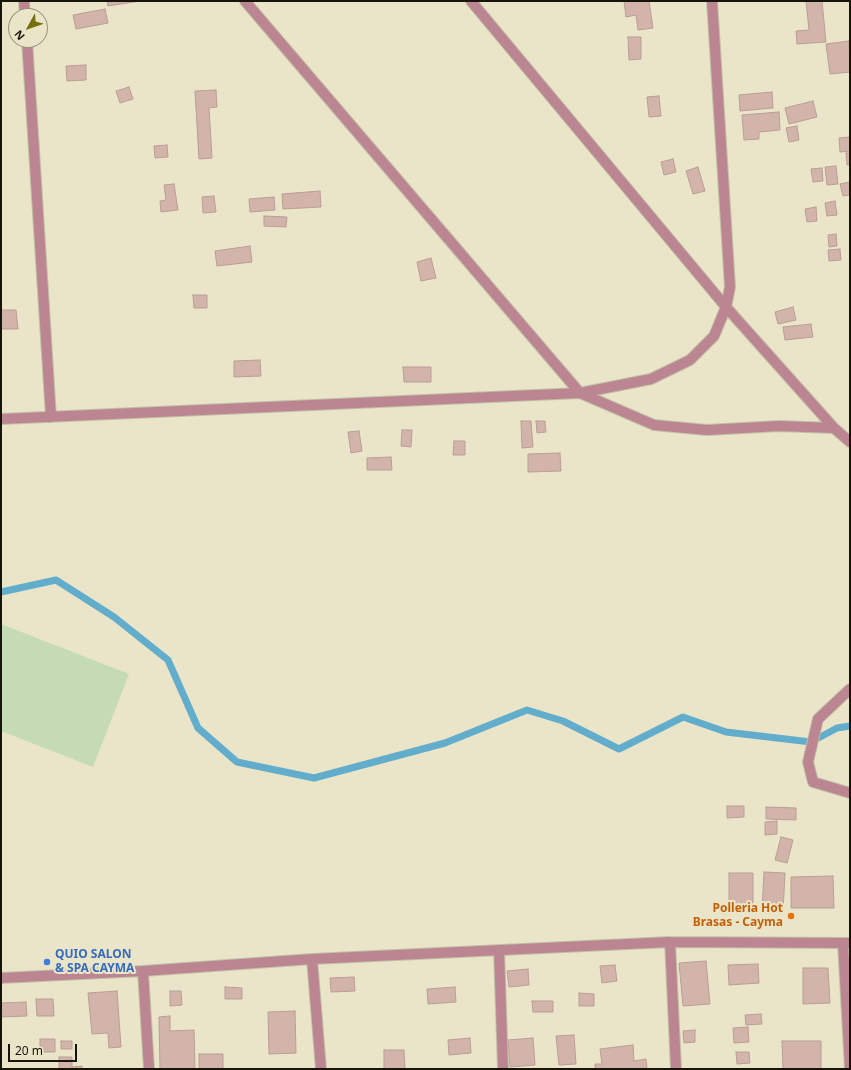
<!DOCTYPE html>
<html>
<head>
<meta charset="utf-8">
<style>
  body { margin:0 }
  #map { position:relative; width:851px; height:1070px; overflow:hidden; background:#eae5c9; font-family:"Noto Sans",sans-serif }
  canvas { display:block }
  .frame { position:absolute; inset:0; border:2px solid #17150b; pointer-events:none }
  .north { position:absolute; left:8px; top:8px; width:40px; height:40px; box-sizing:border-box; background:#eae5c9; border:1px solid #96927d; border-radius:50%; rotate:230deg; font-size:11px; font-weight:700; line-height:16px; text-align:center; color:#17150b }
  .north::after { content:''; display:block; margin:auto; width:14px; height:18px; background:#766f0e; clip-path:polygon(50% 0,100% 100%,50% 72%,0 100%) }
  .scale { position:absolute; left:8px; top:1044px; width:69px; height:18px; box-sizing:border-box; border:2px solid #17150b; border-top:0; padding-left:5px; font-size:12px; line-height:14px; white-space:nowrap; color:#17150b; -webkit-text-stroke:3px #eae5c9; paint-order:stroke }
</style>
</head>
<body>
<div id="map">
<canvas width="851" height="1070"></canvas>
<div class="frame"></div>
<div class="north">N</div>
<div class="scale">20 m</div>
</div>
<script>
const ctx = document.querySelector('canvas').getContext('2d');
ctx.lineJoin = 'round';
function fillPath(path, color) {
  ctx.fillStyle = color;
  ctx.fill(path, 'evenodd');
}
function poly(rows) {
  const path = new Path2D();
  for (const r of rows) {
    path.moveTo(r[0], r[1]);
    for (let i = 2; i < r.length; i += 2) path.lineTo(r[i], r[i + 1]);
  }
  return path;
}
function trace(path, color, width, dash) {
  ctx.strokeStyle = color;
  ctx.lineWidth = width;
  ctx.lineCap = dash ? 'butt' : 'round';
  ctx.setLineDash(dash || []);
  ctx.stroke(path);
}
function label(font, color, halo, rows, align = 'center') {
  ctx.font = font + ' "Noto Sans",sans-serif';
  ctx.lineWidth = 4;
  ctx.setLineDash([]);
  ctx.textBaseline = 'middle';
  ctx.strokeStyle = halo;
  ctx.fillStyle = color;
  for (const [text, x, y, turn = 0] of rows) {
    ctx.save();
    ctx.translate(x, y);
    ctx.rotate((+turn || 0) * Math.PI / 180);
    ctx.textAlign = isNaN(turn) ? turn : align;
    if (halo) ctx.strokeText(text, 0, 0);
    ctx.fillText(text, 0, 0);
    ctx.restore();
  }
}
fillPath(poly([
  [1,624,129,674,93,767,1,731]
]), '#c5dbb5');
trace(poly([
  [1,592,56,580,114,617,168,660,198,728,237,762,314,778,445,743,527,710,563,721,619,749,683,717,726,732,811,742,837,728,850,726]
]), '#61adcb', 7);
const building = poly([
  [107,1,140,1,108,6,107,1],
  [624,1,649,1,653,28,638,30,636,15,626,17,624,1],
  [806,1,822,1,826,42,797,44,796,31,809,30,806,1],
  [105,9,108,23,76,29,73,15,105,9],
  [628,37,641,37,641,59,629,60,628,37],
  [849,41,850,72,830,74,826,44,849,41],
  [86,65,86,80,67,81,66,66,86,65],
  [129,87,133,99,120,103,116,91,129,87],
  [216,90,217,107,209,108,212,158,199,159,195,91,216,90],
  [772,92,773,108,740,111,739,95,772,92],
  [659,96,661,116,649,117,647,97,659,96],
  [813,101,817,117,789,124,785,108,813,101],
  [779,112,780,130,759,132,759,139,744,140,742,115,779,112],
  [797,126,799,140,789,142,786,128,797,126],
  [850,137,850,151,840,152,839,138,850,137],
  [167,145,168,157,155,158,154,146,167,145],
  [846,153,850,153,850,165,847,165,846,153],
  [673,159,676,172,664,175,661,162,673,159],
  [836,166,838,184,827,185,825,167,836,166],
  [698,167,705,191,693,194,686,171,698,167],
  [822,168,823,181,813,182,811,169,822,168],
  [850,182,850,195,843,196,840,184,850,182],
  [174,184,178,210,161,212,160,201,166,200,164,185,174,184],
  [320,191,321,207,283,209,282,194,320,191],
  [214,196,216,212,203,213,202,197,214,196],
  [274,197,275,210,250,212,249,199,274,197],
  [835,201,837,215,827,216,825,203,835,201],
  [816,207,817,221,807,222,805,209,816,207],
  [264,216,287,217,286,227,264,226,264,216],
  [836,234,837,246,829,247,828,235,836,234],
  [250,246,252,262,217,266,215,251,250,246],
  [840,249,841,260,829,261,828,250,840,249],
  [431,258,436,278,421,281,417,262,431,258],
  [193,295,207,295,207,308,194,308,193,295],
  [793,307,796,320,778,324,775,312,793,307],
  [1,310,16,310,18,329,1,329,1,310],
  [811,324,813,337,785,340,783,327,811,324],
  [260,360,261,376,234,377,234,361,260,360],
  [403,367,431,367,431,382,404,382,403,367],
  [521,421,531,421,533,447,522,448,521,421],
  [536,421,545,421,546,432,537,433,536,421],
  [402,430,412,430,411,447,401,446,402,430],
  [359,431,362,451,351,453,348,432,359,431],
  [454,441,465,441,465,455,453,455,454,441],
  [560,453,561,471,528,472,528,454,560,453],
  [391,457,392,470,367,470,367,458,391,457],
  [727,806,744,806,744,817,727,818,727,806],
  [766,807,796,808,796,820,766,819,766,807],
  [777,821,777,834,765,835,765,822,777,821],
  [781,837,793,840,787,863,775,860,781,837],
  [764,872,785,873,783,912,762,910,764,872],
  [729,873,753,873,753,908,729,908,729,873],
  [833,876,834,908,791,908,791,877,833,876],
  [706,961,710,1004,683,1006,679,963,706,961],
  [758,964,759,983,729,985,728,965,758,964],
  [615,965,617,981,602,983,600,966,615,965],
  [803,968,828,968,830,1003,803,1004,803,968],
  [528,969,529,985,509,987,507,971,528,969],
  [354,977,355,991,331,992,330,978,354,977],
  [225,987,242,988,242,999,225,999,225,987],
  [455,987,456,1002,428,1004,427,989,455,987],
  [117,991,121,1047,109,1048,108,1033,92,1034,88,993,117,991],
  [170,991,181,991,182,1005,170,1006,170,991],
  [579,993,594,994,594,1006,579,1006,579,993],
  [36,999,53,999,54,1016,37,1016,36,999],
  [532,1001,553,1001,553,1012,533,1012,532,1001],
  [26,1002,27,1016,1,1017,1,1003,26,1002],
  [295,1011,296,1053,269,1054,268,1012,295,1011],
  [761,1014,762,1024,746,1025,745,1015,761,1014],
  [170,1016,170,1031,194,1030,195,1069,160,1069,159,1017,170,1016],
  [748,1027,749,1042,734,1043,733,1028,748,1027],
  [695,1030,695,1042,684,1043,683,1031,695,1030],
  [574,1035,576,1064,559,1065,556,1036,574,1035],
  [470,1038,471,1053,449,1055,448,1040,470,1038],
  [533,1038,535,1065,510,1067,508,1040,533,1038],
  [40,1039,55,1039,55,1052,40,1052,40,1039],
  [61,1041,72,1041,72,1049,61,1049,61,1041],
  [782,1041,821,1041,821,1069,783,1069,782,1041],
  [633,1045,634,1061,646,1059,647,1069,595,1069,595,1064,602,1064,600,1049,633,1045],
  [384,1050,404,1050,405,1069,384,1069,384,1050],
  [736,1052,749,1052,750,1063,737,1064,736,1052],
  [199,1054,223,1054,223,1069,199,1069,199,1054],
  [59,1057,72,1057,72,1067,82,1066,82,1069,59,1069,59,1057]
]);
fillPath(building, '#d2b4ab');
trace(building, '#ba9d94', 1);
const street = poly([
  [24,1,25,16],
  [245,1,580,393,654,425,707,430,779,426,834,428],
  [471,1,726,307,834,428,850,442],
  [27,40,51,417],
  [1,419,580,393,651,379,690,360,714,336,726,307,730,287,712,1],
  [850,689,818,719,808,762,813,782,850,793],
  [670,942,676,1069],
  [843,943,850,1069],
  [499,950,503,1069],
  [312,959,321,1069],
  [143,971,149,1069],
  [1,978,143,971,312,959,670,942,850,943]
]);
trace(street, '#c4c0a7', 12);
trace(street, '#bb8691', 10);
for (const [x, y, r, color] of [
  [791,916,4,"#e8710a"],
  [47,962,4,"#3f7fe0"]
]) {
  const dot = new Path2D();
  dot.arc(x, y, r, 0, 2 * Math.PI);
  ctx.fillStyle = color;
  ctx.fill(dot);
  trace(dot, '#eae5c9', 1.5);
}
label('bold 12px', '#c56008', '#eae5c9', [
  ["Polleria Hot",783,909],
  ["Brasas - Cayma",783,923]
], 'right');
label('bold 12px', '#366cbe', '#eae5c9', [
  ["QUIO SALON",55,955],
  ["& SPA CAYMA",55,969]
], 'left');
</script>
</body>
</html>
